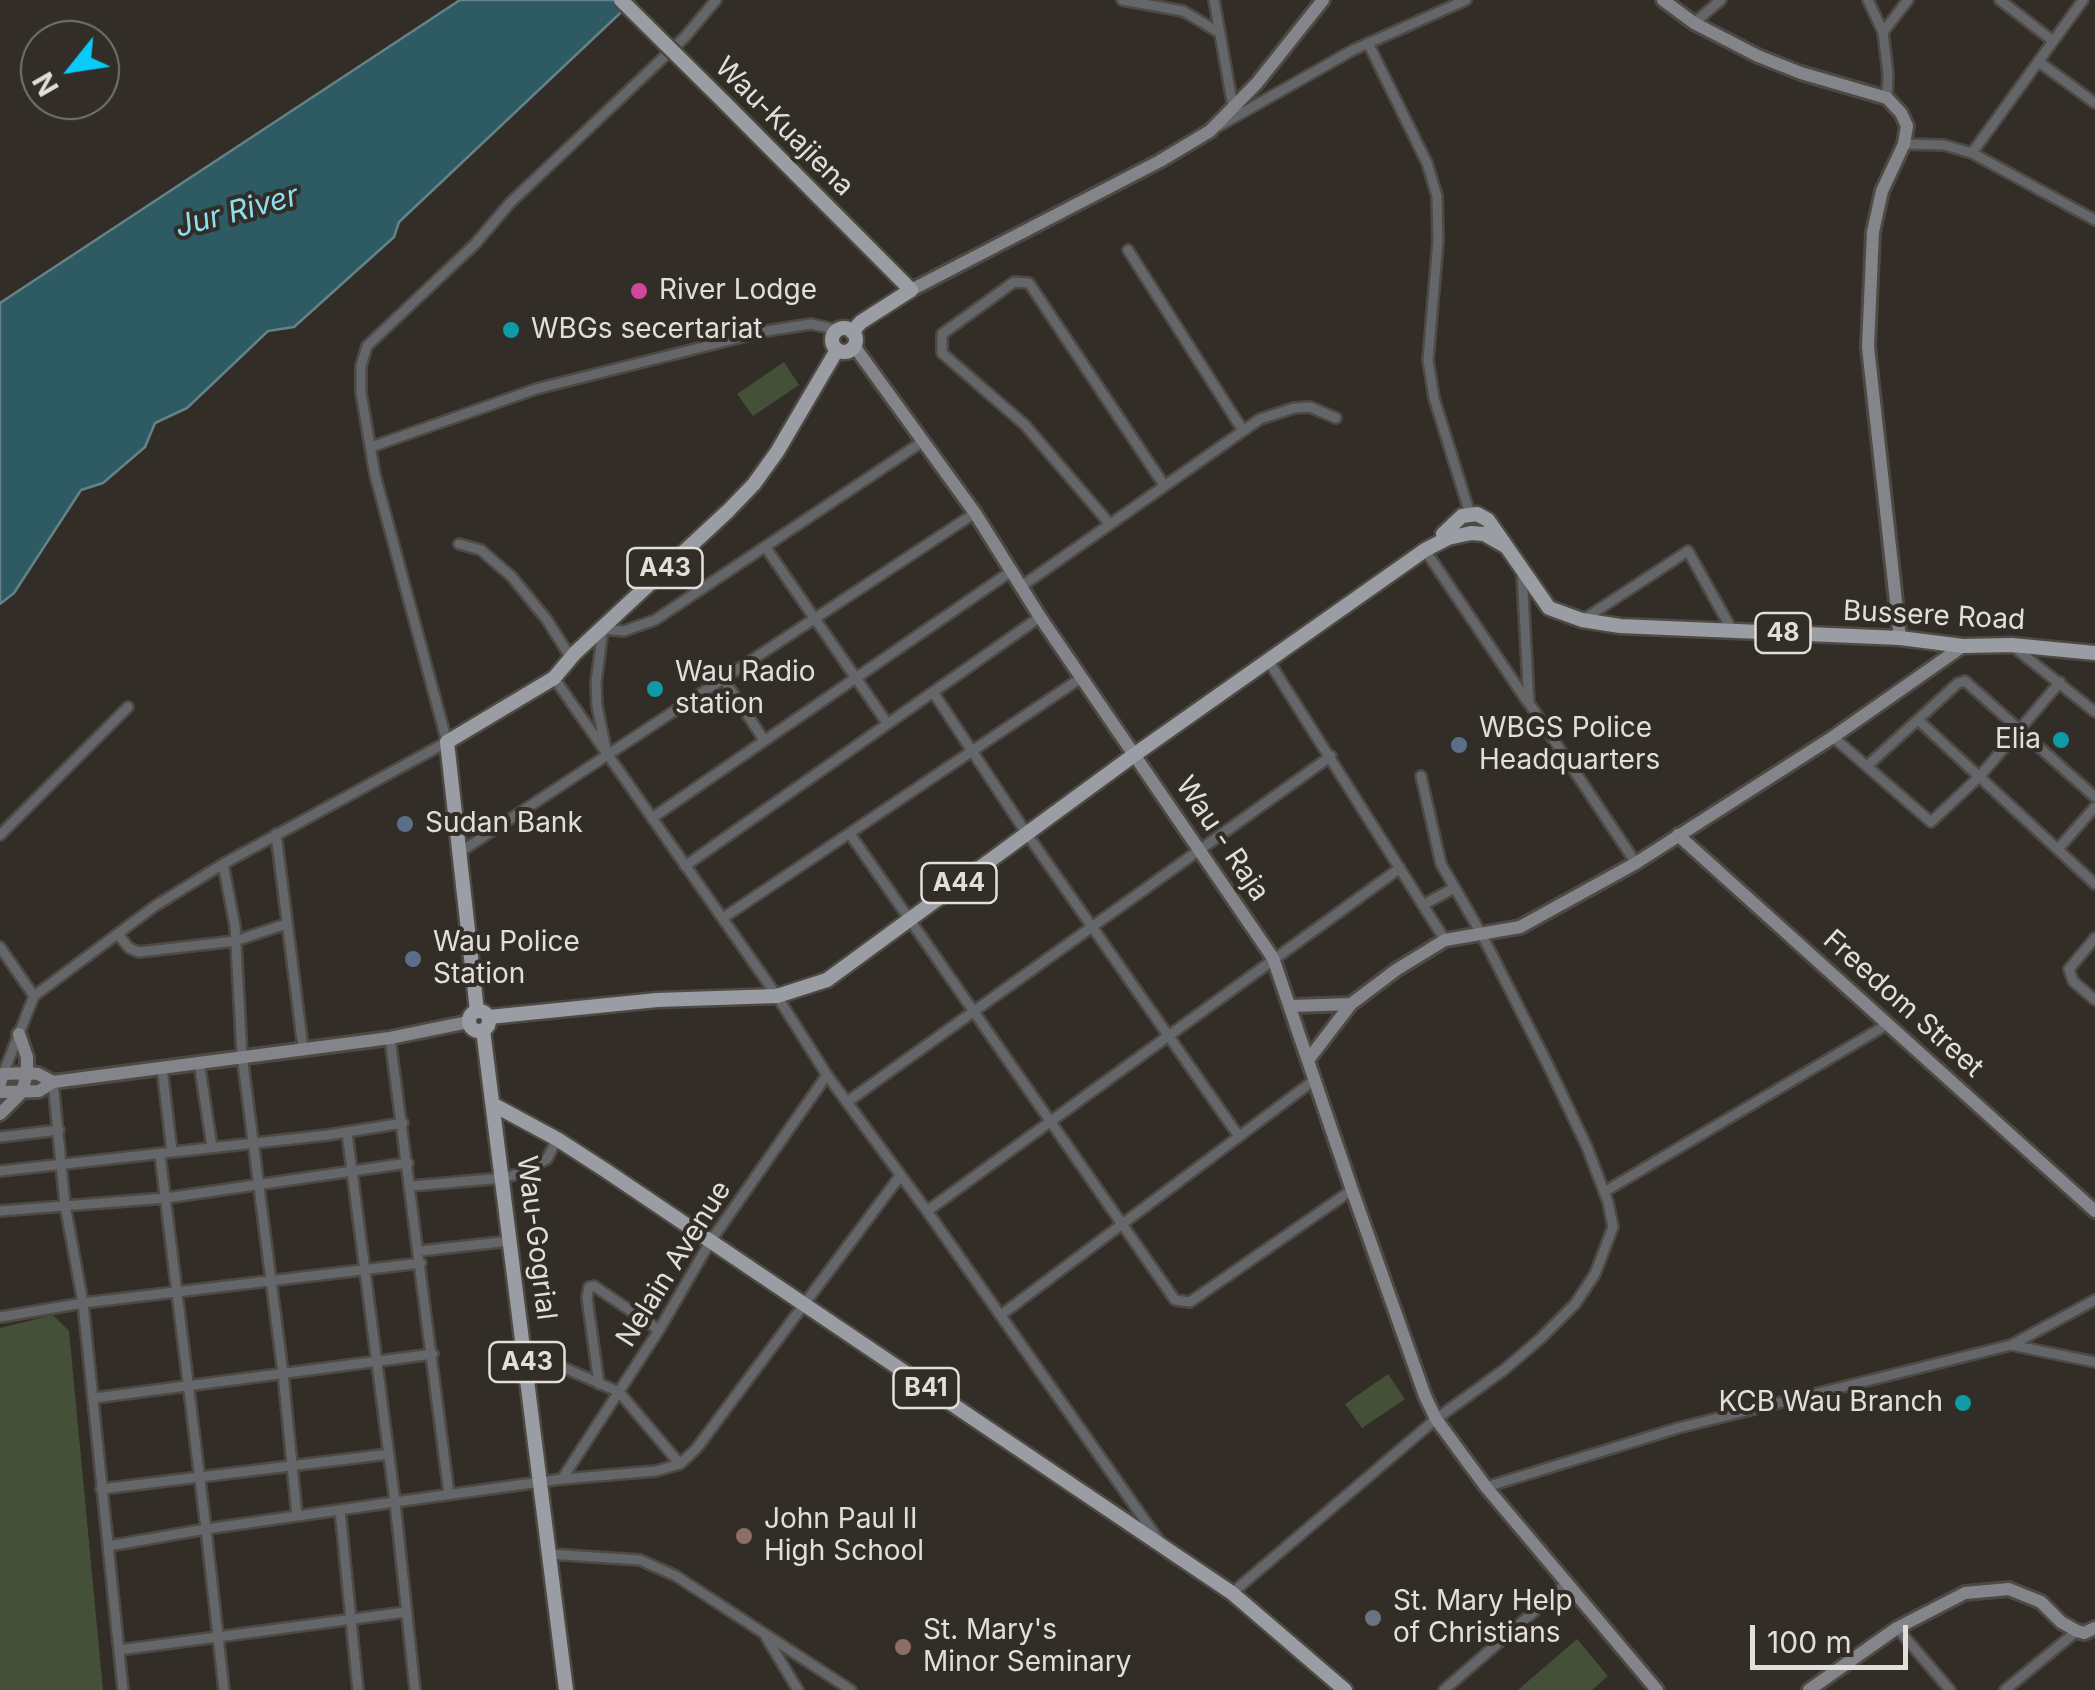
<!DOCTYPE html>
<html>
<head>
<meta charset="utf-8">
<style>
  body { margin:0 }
  #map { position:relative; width:2095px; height:1690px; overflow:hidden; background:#322d26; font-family:Inter,sans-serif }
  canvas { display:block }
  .north { position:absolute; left:20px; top:20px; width:100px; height:100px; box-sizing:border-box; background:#322d26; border:2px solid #78746e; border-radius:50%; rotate:240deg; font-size:28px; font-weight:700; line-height:40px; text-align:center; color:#e2dfda }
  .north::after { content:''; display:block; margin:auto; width:35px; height:45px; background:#08cbfa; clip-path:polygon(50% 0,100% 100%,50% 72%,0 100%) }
  .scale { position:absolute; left:1750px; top:1625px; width:158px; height:45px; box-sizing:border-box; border:5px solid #e2dfda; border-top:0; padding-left:12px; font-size:30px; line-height:35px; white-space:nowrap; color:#e2dfda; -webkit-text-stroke:8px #322d26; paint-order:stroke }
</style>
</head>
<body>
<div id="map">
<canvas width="2095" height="1690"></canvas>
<div class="north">N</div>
<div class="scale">100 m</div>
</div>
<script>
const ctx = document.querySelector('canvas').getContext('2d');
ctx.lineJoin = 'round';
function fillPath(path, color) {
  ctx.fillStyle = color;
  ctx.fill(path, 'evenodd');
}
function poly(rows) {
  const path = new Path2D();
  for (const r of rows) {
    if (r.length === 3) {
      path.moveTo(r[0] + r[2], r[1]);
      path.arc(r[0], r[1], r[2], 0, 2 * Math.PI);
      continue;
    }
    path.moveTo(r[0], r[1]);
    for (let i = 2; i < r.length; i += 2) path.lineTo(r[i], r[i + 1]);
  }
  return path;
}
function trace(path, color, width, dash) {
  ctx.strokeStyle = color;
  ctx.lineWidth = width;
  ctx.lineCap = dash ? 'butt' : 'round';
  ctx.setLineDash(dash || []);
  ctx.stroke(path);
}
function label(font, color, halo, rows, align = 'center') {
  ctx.font = font + ' Inter,sans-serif';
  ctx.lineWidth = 8;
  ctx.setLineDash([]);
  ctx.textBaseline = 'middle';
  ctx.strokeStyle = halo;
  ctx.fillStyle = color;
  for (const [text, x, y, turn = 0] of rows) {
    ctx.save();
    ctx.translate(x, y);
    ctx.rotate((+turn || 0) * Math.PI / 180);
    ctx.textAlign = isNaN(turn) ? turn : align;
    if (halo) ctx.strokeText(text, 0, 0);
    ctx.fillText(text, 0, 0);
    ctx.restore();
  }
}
fillPath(poly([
  [784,362,799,385,753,416,737,394],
  [53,1315,69,1331,103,1690,0,1690,0,1328],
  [1388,1374,1405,1399,1362,1428,1345,1404],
  [1577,1639,1608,1676,1592,1690,1518,1690]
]), '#455039');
const water = poly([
  [460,0,634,0,399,222,394,237,294,327,268,331,187,408,155,423,145,447,103,483,81,490,14,593,0,604,0,303,460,0]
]);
fillPath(water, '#2e5a64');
trace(water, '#648287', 2.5);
const street = poly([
  [1122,0,1183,11,1220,33],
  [1214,0,1233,107],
  [1868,0,1883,32,1888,74,1887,98],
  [2000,0,2053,41],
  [1694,23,1721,0],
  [1883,32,1908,0],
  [1368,43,1427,163,1437,196,1438,241,1428,360,1434,398,1470,514],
  [2039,62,2095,103],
  [1219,126,1353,50,1466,0],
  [1904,144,1944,145,1972,153,2083,0],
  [1972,153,2095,220],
  [1128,250,1242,429],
  [371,447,536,389,766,331,811,324,838,330],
  [1109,523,1025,425,942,353,942,334,1014,282,1029,283,1164,485],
  [459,544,481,550,512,577,547,620,571,658],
  [766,548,887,723],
  [1425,550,1527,701],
  [1522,574,1529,703,1636,863],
  [1022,586,1260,419,1294,408,1310,407,1336,418],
  [1584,619,1688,551,1732,630],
  [2015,648,2095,712],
  [1268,660,1445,940],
  [554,678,777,996,827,1075,927,1211,1158,1539],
  [723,678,764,740],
  [933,692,1027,834,1238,1135],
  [1918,720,2095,884],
  [1833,737,1931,822,1980,776,2060,682],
  [606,750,597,706,596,683,603,629,624,631,655,620,922,442],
  [1867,766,1958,683,1965,681,2095,797],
  [652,818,1013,570],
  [276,834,303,1048],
  [850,834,1175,1300,1190,1302,1352,1190],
  [0,835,128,707],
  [2058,849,2095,807],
  [460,852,975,513],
  [223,864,235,926,242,1056,283,1373,297,1516],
  [685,866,1040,617],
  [1423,905,1454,888],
  [723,918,1081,678],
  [118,934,129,948,139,952,235,941,286,924],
  [2095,938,2069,969,2073,981,2095,1000],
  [0,947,34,996],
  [390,1038,449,1494],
  [199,1062,212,1147],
  [162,1068,172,1152],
  [3,1074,34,996,155,906,223,864,447,742,375,475,361,393,361,366,367,346,475,244,510,203,685,37,716,0],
  [53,1082,65,1205,83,1303,421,1263],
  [847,1102,1331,756],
  [0,1137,59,1130],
  [160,1155,206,1529,395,1502,347,1133],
  [0,1171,328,1135,403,1123],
  [411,1186,503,1178,525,1172,547,1159,557,1139],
  [1604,1192,1888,1024],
  [0,1211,166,1198,408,1163],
  [927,1211,1400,868],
  [420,1251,510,1241],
  [1001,1315,1313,1081],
  [0,1317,83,1303,123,1690],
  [2011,1345,2095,1362],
  [526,1360,551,1362,619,1392,680,1464],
  [599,1384,587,1298,589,1287,594,1286,659,1330],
  [94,1398,433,1354],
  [562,1479,659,1330,710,1242,827,1075],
  [1486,1487,1678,1428,2011,1345,2095,1300],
  [101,1489,389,1454],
  [340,1510,358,1690],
  [109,1546,206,1529,224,1690],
  [549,1554,640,1560,676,1576,851,1690],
  [1232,1593,1436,1419,1505,1369,1541,1338,1575,1304,1595,1274,1613,1227,1608,1202,1587,1147,1548,1065,1482,935,1441,864,1421,776],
  [1897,1628,1950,1690],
  [766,1637,798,1690],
  [119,1650,406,1612],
  [415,1690,395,1502,562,1479,656,1471,680,1464,696,1449,900,1176],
  [1444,1690,1567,1583],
  [2005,1690,2077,1631]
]);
const secondary = poly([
  [1663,0,1694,23,1758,56,1801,73,1887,98,1901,113,1907,126,1904,144,1882,191,1873,232,1868,347,1900,638],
  [911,290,1160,161,1210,131,1257,83,1323,0],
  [854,346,975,513,1040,617,1273,958,1352,1190,1425,1396,1436,1419,1486,1487,1657,1690],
  [1678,835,2095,1211],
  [1292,1006,1351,1004,1396,970,1445,940,1520,927,1636,863,1833,737,1963,646],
  [1308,1060,1351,1004],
  [0,1083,3,1074,27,1073,38,1074,53,1082],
  [0,1092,39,1091,53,1082,390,1038,468,1022],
  [0,1114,22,1092,27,1073,27,1057,19,1034],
  [1809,1690,1897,1628,1965,1593,2009,1589,2041,1602,2061,1622,2077,1631,2084,1633,2095,1628]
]);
const primary = poly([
  [723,101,911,290,861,322,852,332],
  [844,340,12],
  [1448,538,1443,534,1462,516,1477,514,1488,520,1549,608,1582,620,1620,626,1900,638,1963,646,2012,645,2095,653],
  [479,1021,10],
  [477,1011,447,742,554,678,575,653,728,511,754,484,777,452,837,350],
  [489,1017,657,1000,777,996,827,980,1134,755,1425,550,1448,538,1471,533,1484,534,1505,546],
  [483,1030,566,1690],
  [494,1105,557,1139,605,1170,1232,1593,1345,1690]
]);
trace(street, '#4e4943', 14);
trace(secondary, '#4e4943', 18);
trace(primary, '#4e4943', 19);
trace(street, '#65666a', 9);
trace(secondary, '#84858b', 12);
trace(primary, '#9b9da5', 14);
const primaryBridge = poly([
  [621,0,723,101]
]);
trace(primaryBridge, '#4e4943', 19, []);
trace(primaryBridge, '#9b9da5', 14);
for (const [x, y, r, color] of [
  [639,291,10,"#d1479c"],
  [511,330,10,"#0f9aa8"],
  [655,689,10,"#0f9aa8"],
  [2061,740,10,"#0f9aa8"],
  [1459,745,10,"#5c6f8a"],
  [405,824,10,"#5c6f8a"],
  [413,959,10,"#5c6f8a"],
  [1963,1403,10,"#0f9aa8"],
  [744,1536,10,"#8d6e63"],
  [1373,1618,10,"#6b7280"],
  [903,1647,10,"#8d6e63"]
]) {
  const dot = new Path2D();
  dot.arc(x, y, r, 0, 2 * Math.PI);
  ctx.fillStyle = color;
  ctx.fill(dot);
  trace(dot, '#322d26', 4);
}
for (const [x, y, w] of [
  [665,568,75],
  [1783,633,55],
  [959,883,75],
  [527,1362,75],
  [926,1388,65]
]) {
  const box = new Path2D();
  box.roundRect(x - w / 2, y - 20, w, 40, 8);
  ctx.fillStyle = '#322d26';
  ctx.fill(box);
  trace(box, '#e2dfda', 2.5);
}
label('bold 25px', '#e2dfda', null, [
  ["A43",665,568],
  ["48",1783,633],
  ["A44",959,883],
  ["A43",527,1362],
  ["B41",926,1388]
]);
label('28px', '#e2dfda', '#322d26', [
  ["Wau-Kuajiena",784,127,45],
  ["Bussere Road",1934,616,3],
  ["Wau - Raja",1222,839,56],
  ["Freedom Street",1903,1004,42],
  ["Wau-Gogrial",536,1238,83],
  ["Nelain Avenue",674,1264,-58]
]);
label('28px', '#e2dfda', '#322d26', [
  ["River Lodge",659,291],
  ["WBGs secertariat",531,330],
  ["Wau Radio",675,673],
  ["station",675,705],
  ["WBGS Police",1479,729],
  ["Headquarters",1479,761],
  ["Elia",2041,740,"right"],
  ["Sudan Bank",425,824],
  ["Wau Police",433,943],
  ["Station",433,975],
  ["KCB Wau Branch",1943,1403,"right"],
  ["John Paul II",764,1520],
  ["High School",764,1552],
  ["St. Mary Help",1393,1602],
  ["of Christians",1393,1634],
  ["St. Mary's",923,1631],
  ["Minor Seminary",923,1663]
], 'left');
label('italic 30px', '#8fddf1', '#322d26', [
  ["Jur River",237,212,-15]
]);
</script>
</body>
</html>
